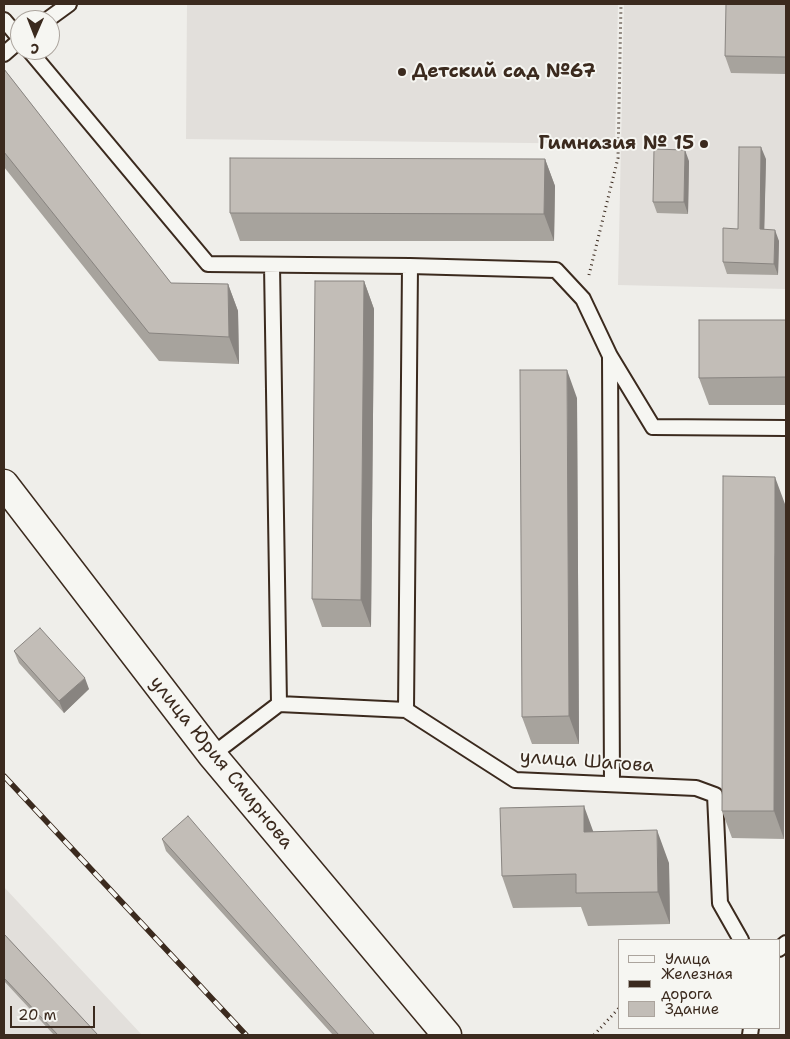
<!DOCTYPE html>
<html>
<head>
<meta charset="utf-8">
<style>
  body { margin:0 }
  #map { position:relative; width:790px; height:1039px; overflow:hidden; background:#efeeea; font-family:"Shantell Sans",sans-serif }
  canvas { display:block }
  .frame { position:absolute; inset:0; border:5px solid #3b2a1e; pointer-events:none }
  .legend { position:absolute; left:618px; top:939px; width:162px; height:90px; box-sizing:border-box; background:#f6f6f2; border:1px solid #aba49d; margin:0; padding:6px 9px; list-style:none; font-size:15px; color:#3b2a1e }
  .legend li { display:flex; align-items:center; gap:10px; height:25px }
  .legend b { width:25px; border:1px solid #aba49d }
  .north { position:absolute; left:10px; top:10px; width:50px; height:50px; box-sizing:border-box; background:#f6f6f2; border:1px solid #aba49d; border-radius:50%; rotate:181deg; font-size:14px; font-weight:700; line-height:20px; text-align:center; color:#3b2a1e }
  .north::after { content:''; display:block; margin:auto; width:18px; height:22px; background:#3b2a1e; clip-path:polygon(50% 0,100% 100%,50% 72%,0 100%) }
  .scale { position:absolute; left:10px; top:1006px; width:85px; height:22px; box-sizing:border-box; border:2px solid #3b2a1e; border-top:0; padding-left:6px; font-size:15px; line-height:18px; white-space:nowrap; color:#3b2a1e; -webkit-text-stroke:4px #f6f6f2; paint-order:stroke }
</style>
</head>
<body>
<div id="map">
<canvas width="790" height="1039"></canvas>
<div class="frame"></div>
<ul class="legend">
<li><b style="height:6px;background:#f6f6f2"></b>Улица</li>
<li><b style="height:6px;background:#3b2a1e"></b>Железная дорога</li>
<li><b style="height:14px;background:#c2bdb7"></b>Здание</li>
</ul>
<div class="north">С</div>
<div class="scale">20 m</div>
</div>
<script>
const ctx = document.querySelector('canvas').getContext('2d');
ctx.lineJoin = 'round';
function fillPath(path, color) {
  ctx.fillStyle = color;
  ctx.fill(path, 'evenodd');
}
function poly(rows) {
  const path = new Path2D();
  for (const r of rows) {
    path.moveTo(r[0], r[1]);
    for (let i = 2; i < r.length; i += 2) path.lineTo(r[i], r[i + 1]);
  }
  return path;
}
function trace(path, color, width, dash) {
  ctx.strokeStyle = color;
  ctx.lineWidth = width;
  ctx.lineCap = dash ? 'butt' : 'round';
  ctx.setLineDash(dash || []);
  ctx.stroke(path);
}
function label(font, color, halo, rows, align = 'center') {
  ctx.font = font + ' "Shantell Sans",sans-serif';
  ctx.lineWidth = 4;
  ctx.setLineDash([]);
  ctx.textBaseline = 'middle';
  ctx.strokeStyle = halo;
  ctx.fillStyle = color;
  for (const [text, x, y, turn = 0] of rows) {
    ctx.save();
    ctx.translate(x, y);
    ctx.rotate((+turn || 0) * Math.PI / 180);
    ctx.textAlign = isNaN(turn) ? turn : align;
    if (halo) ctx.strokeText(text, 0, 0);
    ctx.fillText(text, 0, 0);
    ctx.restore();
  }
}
fillPath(poly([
  [187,4,618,4,615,144,186,139],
  [624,4,786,4,786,289,618,285],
  [4,887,142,1035,4,1035]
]), '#e2dfdb');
const service = poly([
  [4,20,20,39],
  [47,20,69,4],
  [29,50,208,264,410,266,556,270,583,299,610,356,653,427,786,428],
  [4,54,20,40],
  [272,265,279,704],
  [610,356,612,783],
  [406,710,410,266],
  [212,755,279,704,406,710,515,780,696,788,715,795,720,903,741,940],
  [779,949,786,943],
  [750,1035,751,1028]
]);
const secondary = poly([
  [4,484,212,755,447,1035]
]);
trace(service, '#3b2a1e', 18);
trace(secondary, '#3b2a1e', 31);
trace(poly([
  [589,275,618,158,621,4],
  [594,1035,619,1008]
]), '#3b2a1e', 3, [1, 4]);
trace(service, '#f6f6f2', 14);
trace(secondary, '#f6f6f2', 28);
const rail = poly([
  [4,776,246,1035]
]);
trace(rail, '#3b2a1e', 5.5);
trace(rail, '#f6f6f2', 4, [11]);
fillPath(poly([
  [786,4,786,74,731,73,725,56],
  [4,69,171,283,228,284,238,311,239,364,159,361,4,167],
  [545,159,555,186,554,241,240,241,230,213],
  [766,159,764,229,779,241,778,275,727,274,723,262,738,229],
  [689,161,688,214,657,213,653,202],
  [364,281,374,309,371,627,322,627,312,599],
  [786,320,786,405,709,405,699,378],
  [577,398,579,744,532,744,522,717],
  [785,504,784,839,732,838,722,811],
  [14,651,89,689,64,713,19,663],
  [593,832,669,863,670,924,588,926,581,907,513,908,502,876],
  [162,839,375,1035,333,1035,166,851],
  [4,934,98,1035,54,1035,4,981]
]), '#a7a39d');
fillPath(poly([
  [761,147,766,159,764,241,760,229],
  [685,150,689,161,688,214,684,202],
  [545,159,555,186,554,241,544,214],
  [775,230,779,241,778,275,774,264],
  [364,281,374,309,371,627,361,600],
  [228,284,238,311,239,364,229,337],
  [567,370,577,398,579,744,569,716],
  [775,477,785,504,784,839,774,811],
  [85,678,89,689,64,713,59,701],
  [584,806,596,839,584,832],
  [657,830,669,863,670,924,658,892]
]), '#888480');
const building = poly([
  [726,4,786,4,786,57,725,56,726,4],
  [4,69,171,283,228,284,229,337,149,333,4,152,4,69],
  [739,147,761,147,760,229,775,230,774,264,723,262,723,228,738,229,739,147],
  [654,149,685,150,684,202,653,202,654,149],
  [230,158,545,159,544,214,230,213,230,158],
  [315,281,364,281,361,600,312,599,315,281],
  [699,320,786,320,786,377,699,378,699,320],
  [520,370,567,370,569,716,522,717,520,370],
  [723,476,775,477,774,811,722,811,723,476],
  [40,628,85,678,59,701,14,651,40,628],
  [584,806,584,832,657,830,658,892,576,893,576,874,502,876,500,808,584,806],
  [188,816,375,1035,339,1035,162,839,188,816],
  [4,934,98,1035,58,1035,4,978,4,934]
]);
fillPath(building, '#c2bdb7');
trace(building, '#888480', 1);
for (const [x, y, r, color] of [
  [402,72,5,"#3b2a1e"],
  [704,144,5,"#3b2a1e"]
]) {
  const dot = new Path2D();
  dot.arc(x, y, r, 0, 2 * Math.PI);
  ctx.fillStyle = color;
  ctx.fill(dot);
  trace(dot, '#f6f6f2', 2);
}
label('bold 19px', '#3b2a1e', '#f6f6f2', [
  ["Детский сад №67",412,72],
  ["Гимназия № 15",694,144,"right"]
], 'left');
label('19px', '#3b2a1e', '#f6f6f2', [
  ["улица Шагова",587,762,4],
  ["улица Юрия Смирнова",221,763,51]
]);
</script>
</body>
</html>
